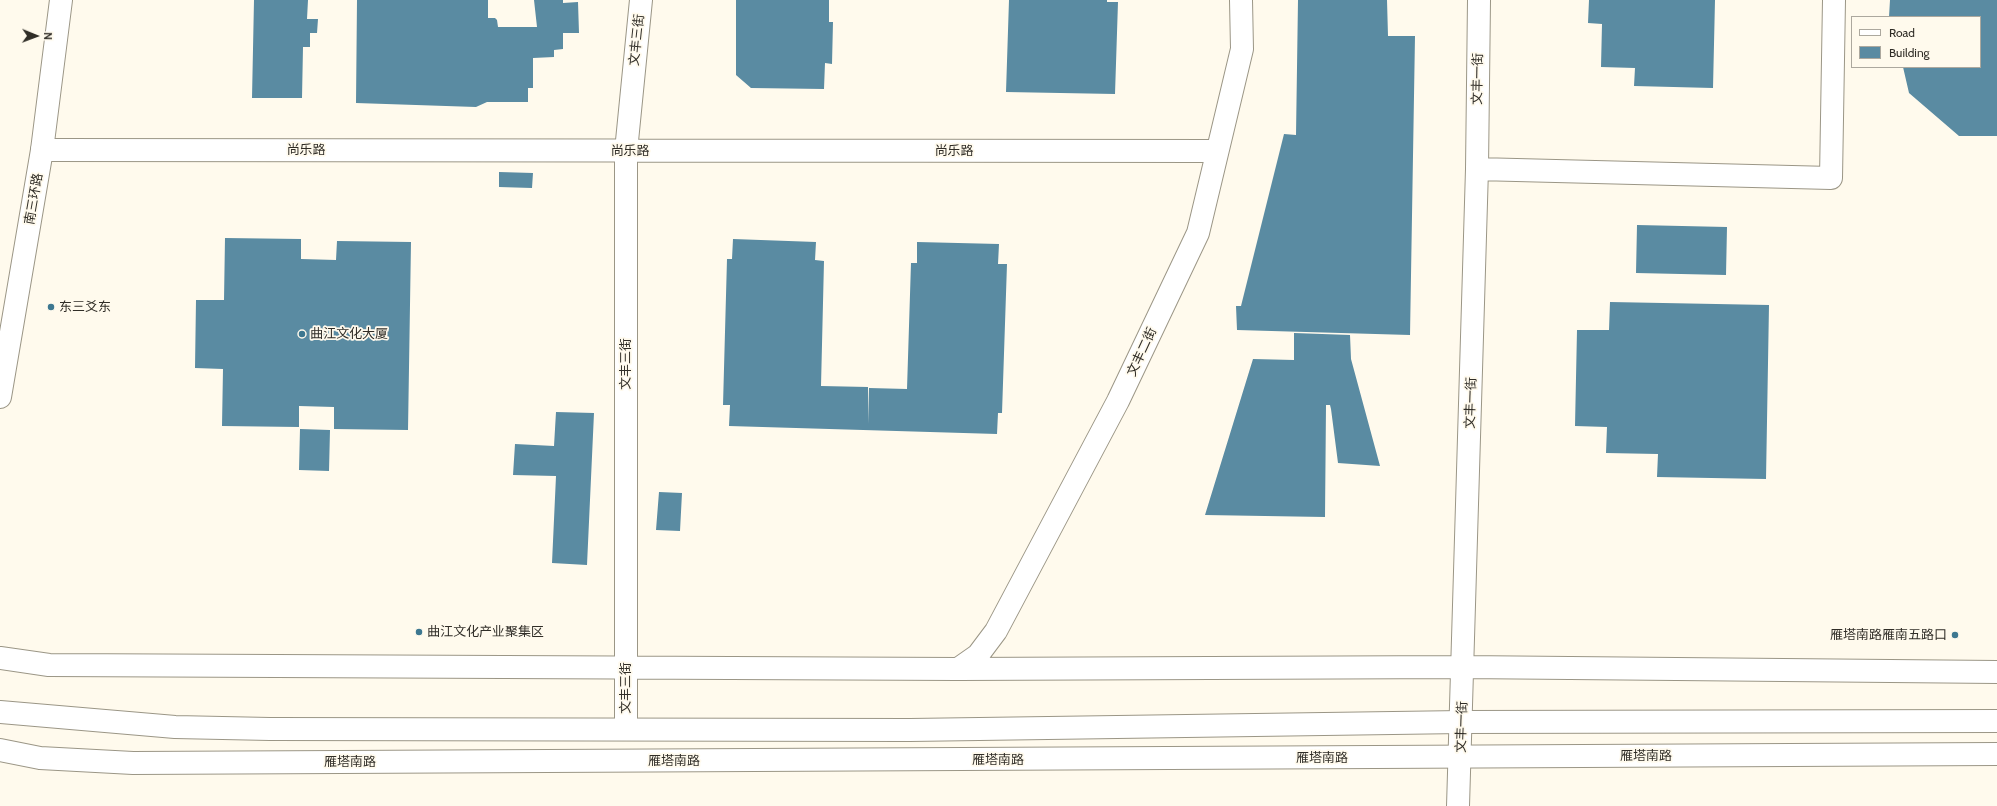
<!DOCTYPE html>
<html>
<head>
<meta charset="utf-8">
<style>
  body { margin:0 }
  #map { position:relative; width:1997px; height:806px; overflow:hidden; background:#fffaed; font-family:Cabin,sans-serif }
  canvas { display:block }
  .legend { position:absolute; left:1851px; top:16px; width:130px; height:52px; box-sizing:border-box; background:#fffaed; border:1px solid #aca89e; margin:0; padding:5px 7px; list-style:none; font-size:12px; color:#302d27 }
  .legend li { display:flex; align-items:center; gap:8px; height:20px }
  .legend b { width:20px; border:1px solid #aca89e }
  .north { position:absolute; left:16px; top:16px; width:40px; height:40px; -webkit-text-stroke:3px #fffaed; paint-order:stroke; rotate:91deg; font-size:11px; font-weight:700; line-height:16px; text-align:center; color:#302d27 }
  .north::after { content:''; display:block; margin:auto; width:14px; height:18px; background:#302d27; clip-path:polygon(50% 0,100% 100%,50% 72%,0 100%) }
</style>
</head>
<body>
<div id="map">
<canvas width="1997" height="806"></canvas>
<ul class="legend">
<li><b style="height:5px;background:#fff"></b>Road</li>
<li><b style="height:11px;background:#5a8ba2"></b>Building</li>
</ul>
<div class="north">N</div>
</div>
<script>
const ctx = document.querySelector('canvas').getContext('2d');
ctx.lineJoin = 'round';
function fillPath(path, color) {
  ctx.fillStyle = color;
  ctx.fill(path, 'evenodd');
}
function poly(rows) {
  const path = new Path2D();
  for (const r of rows) {
    path.moveTo(r[0], r[1]);
    for (let i = 2; i < r.length; i += 2) path.lineTo(r[i], r[i + 1]);
  }
  return path;
}
function trace(path, color, width, dash) {
  ctx.strokeStyle = color;
  ctx.lineWidth = width;
  ctx.lineCap = dash ? 'butt' : 'round';
  ctx.setLineDash(dash || []);
  ctx.stroke(path);
}
function label(font, color, halo, rows, align = 'center') {
  ctx.font = font + ' Cabin,"Noto Sans SC",sans-serif';
  ctx.lineWidth = 3.5;
  ctx.setLineDash([]);
  ctx.textBaseline = 'middle';
  ctx.strokeStyle = halo;
  ctx.fillStyle = color;
  for (const [text, x, y, turn = 0] of rows) {
    ctx.save();
    ctx.translate(x, y);
    ctx.rotate((+turn || 0) * Math.PI / 180);
    ctx.textAlign = isNaN(turn) ? turn : align;
    if (halo) ctx.strokeText(text, 0, 0);
    ctx.fillText(text, 0, 0);
    ctx.restore();
  }
}
fillPath(poly([
  [254,0,308,0,307,19,318,19,317,33,310,33,310,47,303,47,302,98,252,98],
  [357,0,488,0,488,18,495,18,497,20,498,27,537,27,534,0,563,0,563,3,578,2,579,33,563,33,563,49,554,50,554,57,533,58,533,88,528,88,528,102,487,102,476,107,356,103],
  [736,0,829,0,829,22,833,22,832,64,825,63,824,89,751,88,736,75],
  [1009,0,1107,0,1107,2,1118,2,1115,94,1006,92],
  [1298,0,1387,0,1388,36,1415,36,1410,335,1237,330,1236,306,1241,306,1284,134,1296,135],
  [1589,0,1715,0,1713,88,1634,86,1635,68,1601,67,1602,24,1588,23],
  [1890,0,1997,0,1997,136,1959,136,1909,93,1903,67,1980,67,1980,17,1889,17],
  [499,172,533,173,532,188,499,187],
  [1637,225,1727,227,1726,275,1636,273],
  [225,238,301,239,301,259,336,260,337,241,411,242,408,430,334,429,334,407,299,406,299,427,222,426,223,369,195,368,196,300,224,300],
  [733,239,816,242,815,260,824,261,821,386,868,387,868,424,869,388,907,389,911,263,917,263,917,242,999,244,998,264,1007,264,1002,413,998,413,997,434,729,426,730,405,723,405,727,259,732,259],
  [1610,302,1769,305,1766,479,1657,477,1658,454,1606,453,1607,427,1575,426,1577,330,1609,330],
  [1294,333,1350,335,1351,359,1380,466,1338,463,1331,409,1330,405,1326,405,1325,517,1205,515,1253,359,1294,360],
  [556,412,594,413,587,565,552,563,556,476,513,475,515,444,554,446],
  [300,429,330,430,329,471,299,470],
  [659,492,682,493,680,531,656,530]
]), '#5a8ba2');
const minor = poly([
  [42,150,1217,151],
  [1477,169,1831,178,1834,0],
  [0,658,49,665,958,669,1463,667,1997,672],
  [958,669,978,655,996,631,1118,401,1198,233,1242,49,1241,0],
  [626,728,626,151,641,0],
  [1458,806,1477,169,1479,0]
]);
const major = poly([
  [0,712,175,727,270,729,910,730,1462,722,1997,721],
  [0,750,40,758,133,763,1997,754]
]);
const highway = poly([
  [0,397,42,150,61,0]
]);
trace(minor, '#9b9686', 24);
trace(major, '#9b9686', 24);
trace(highway, '#9b9686', 24);
trace(minor, '#fff', 22);
trace(major, '#fff', 22);
trace(highway, '#fff', 22);
for (const [x, y, r, color] of [
  [51,307,4,"#3d7790"],
  [302,334,4,"#3d7790"],
  [419,632,4,"#3d7790"],
  [1955,635,4,"#3d7790"]
]) {
  const dot = new Path2D();
  dot.arc(x, y, r, 0, 2 * Math.PI);
  ctx.fillStyle = color;
  ctx.fill(dot);
  trace(dot, '#fffaed', 1.5);
}
label('13px', '#302d27', '#fffaed', [
  ["文丰三街",637,40,-84],
  ["文丰一街",1478,79,-89],
  ["尚乐路",306,150],
  ["尚乐路",630,151],
  ["尚乐路",954,151],
  ["南三环路",34,199,-80],
  ["文丰二街",1142,352,-65],
  ["文丰三街",626,364,-90],
  ["文丰一街",1471,403,-88],
  ["文丰三街",626,688,-90],
  ["文丰一街",1462,727,-88],
  ["雁塔南路",1646,756],
  ["雁塔南路",1322,758],
  ["雁塔南路",998,760],
  ["雁塔南路",674,761],
  ["雁塔南路",350,762]
]);
label('13px', '#302d27', '#fffaed', [
  ["东三爻东",59,307],
  ["曲江文化大厦",310,334],
  ["曲江文化产业聚集区",427,632],
  ["雁塔南路雁南五路口",1947,635,"right"]
], 'left');
</script>
</body>
</html>
